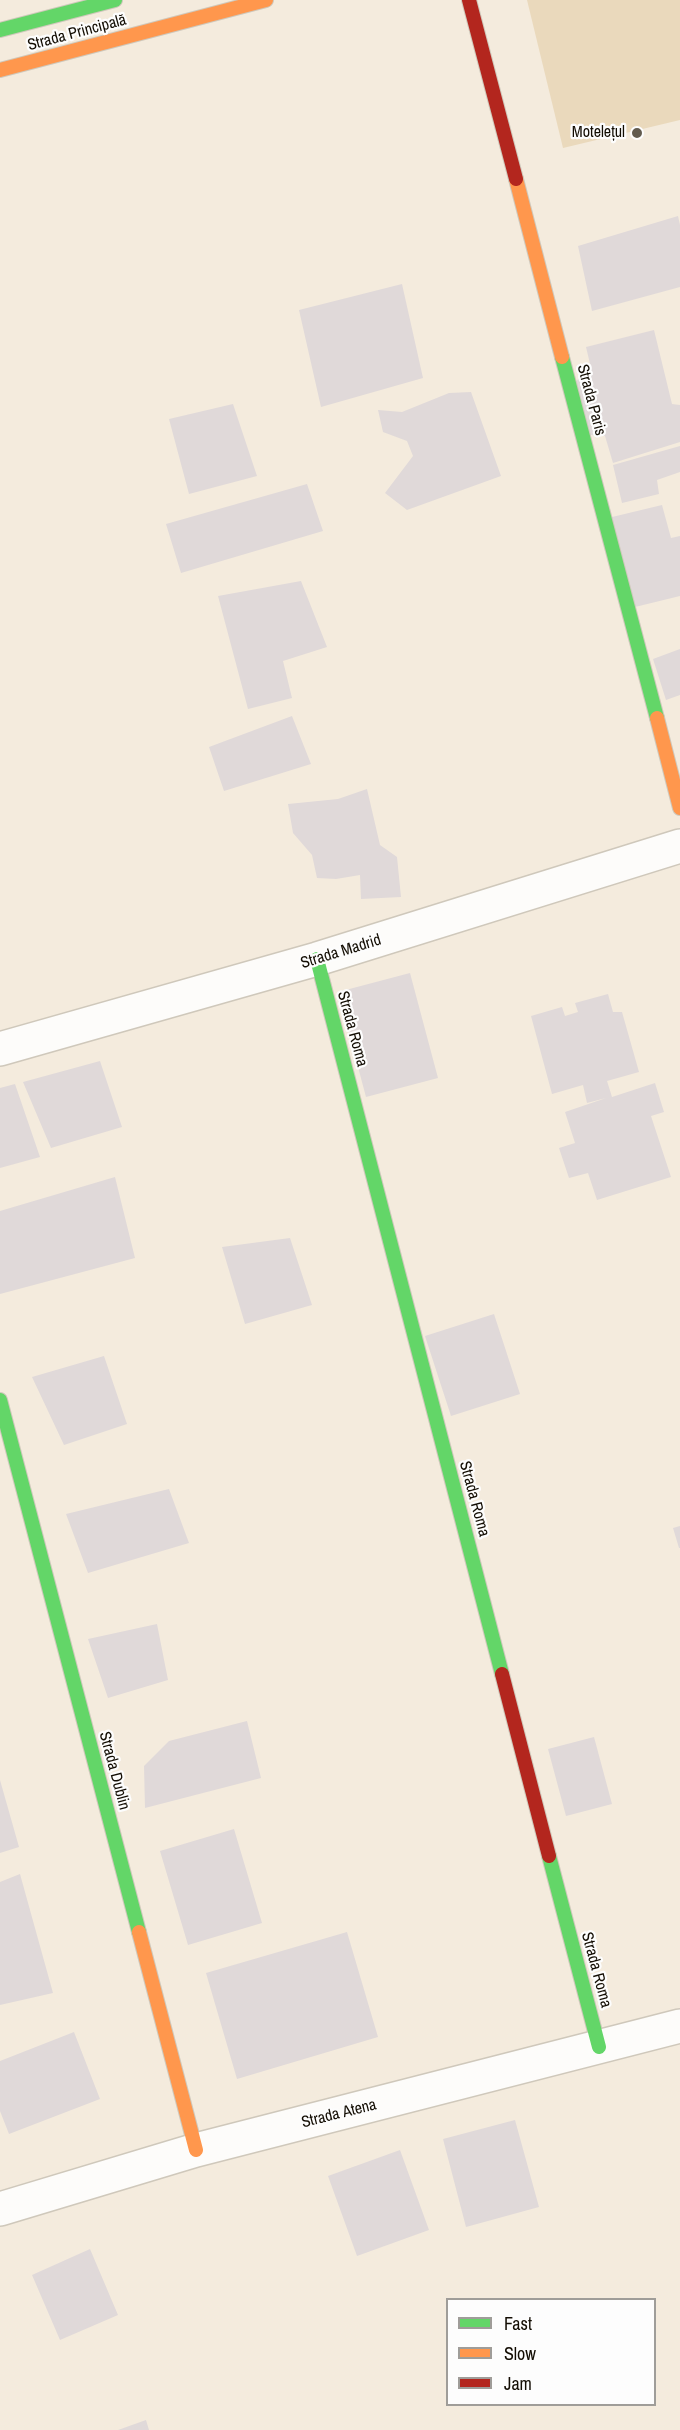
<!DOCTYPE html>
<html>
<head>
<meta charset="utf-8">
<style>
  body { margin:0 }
  #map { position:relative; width:680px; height:2430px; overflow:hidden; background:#f4ebdd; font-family:"Archivo Narrow",sans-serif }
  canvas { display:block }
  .legend { position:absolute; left:446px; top:2298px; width:210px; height:108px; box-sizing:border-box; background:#fdfdfd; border:2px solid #9f9d99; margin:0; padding:8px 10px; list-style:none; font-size:18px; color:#130d03 }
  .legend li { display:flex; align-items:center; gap:12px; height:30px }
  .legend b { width:30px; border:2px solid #9f9d99 }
</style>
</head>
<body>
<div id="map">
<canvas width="680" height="2430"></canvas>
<ul class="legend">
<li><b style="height:8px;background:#63d668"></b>Fast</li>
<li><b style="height:8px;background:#ff974d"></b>Slow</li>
<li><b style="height:8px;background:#b3261e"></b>Jam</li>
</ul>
</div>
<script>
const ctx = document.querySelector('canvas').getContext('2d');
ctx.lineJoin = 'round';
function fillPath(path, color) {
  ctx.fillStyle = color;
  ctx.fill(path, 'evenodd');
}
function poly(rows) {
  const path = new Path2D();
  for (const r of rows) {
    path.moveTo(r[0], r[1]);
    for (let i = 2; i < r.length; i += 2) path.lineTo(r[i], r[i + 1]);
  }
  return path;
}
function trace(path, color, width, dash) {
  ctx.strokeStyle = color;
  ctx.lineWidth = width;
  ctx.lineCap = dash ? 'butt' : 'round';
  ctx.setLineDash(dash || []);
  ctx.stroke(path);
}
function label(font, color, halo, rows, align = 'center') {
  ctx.font = font + ' "Archivo Narrow",sans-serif';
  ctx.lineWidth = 4.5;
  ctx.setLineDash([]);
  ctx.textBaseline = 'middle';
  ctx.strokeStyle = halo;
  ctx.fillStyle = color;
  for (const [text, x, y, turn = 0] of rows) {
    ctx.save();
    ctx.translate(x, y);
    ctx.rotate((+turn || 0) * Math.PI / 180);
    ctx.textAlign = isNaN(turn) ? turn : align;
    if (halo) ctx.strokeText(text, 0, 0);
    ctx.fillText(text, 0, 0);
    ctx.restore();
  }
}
fillPath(poly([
  [527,0,680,0,680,120,563,148]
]), '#ead9bc');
fillPath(poly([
  [678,216,680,225,680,287,592,311,578,246],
  [402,284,423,378,321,407,299,310],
  [654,330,672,404,680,405,680,442,613,463,605,436,590,435,575,382,591,368,586,347],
  [471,392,501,476,407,510,385,493,413,456,407,441,383,432,378,410,402,412,449,393],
  [233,404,257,476,189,494,169,419],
  [680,446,680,472,657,480,659,494,622,503,613,465],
  [307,484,323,531,181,573,166,524],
  [662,505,671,538,680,536,680,596,635,607,608,518],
  [301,581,327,647,283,661,292,698,248,709,218,596],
  [680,649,680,695,666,700,653,659],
  [292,716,311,764,224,791,209,747],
  [367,789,380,845,397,857,401,897,361,899,360,875,336,879,317,878,312,855,293,833,288,804,338,799],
  [410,973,438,1078,366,1097,338,992],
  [608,994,613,1012,622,1012,639,1072,607,1081,612,1097,655,1083,664,1112,651,1116,671,1177,597,1200,588,1173,569,1178,559,1148,575,1143,565,1112,606,1098,587,1103,583,1085,552,1094,531,1016,562,1007,565,1016,578,1012,575,1003],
  [100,1061,122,1127,51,1148,23,1082],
  [15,1084,40,1157,0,1168,0,1088],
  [115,1177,135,1258,0,1294,0,1211],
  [290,1238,312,1305,245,1324,222,1247],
  [494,1314,520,1394,451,1416,425,1336],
  [104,1356,127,1424,64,1445,32,1377],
  [169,1489,189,1543,88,1573,66,1514],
  [680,1526,680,1548,679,1548,673,1528],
  [157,1624,168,1680,108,1698,88,1639],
  [247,1721,261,1778,145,1808,144,1766,169,1741],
  [594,1737,612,1804,566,1816,548,1749],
  [0,1780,19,1847,0,1853],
  [234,1829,262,1923,188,1945,160,1851],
  [20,1874,53,1993,0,2005,0,1882],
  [347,1932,378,2037,237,2079,206,1973],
  [74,2032,100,2099,9,2134,0,2111,0,2061],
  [515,2120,539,2207,466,2227,443,2139],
  [400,2150,429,2230,357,2256,328,2176],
  [90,2249,118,2315,60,2340,32,2275],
  [146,2420,149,2430,118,2430]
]), '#e0d9d9');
const street = poly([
  [0,1049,317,959,680,846],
  [0,2209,196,2150,680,2026]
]);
const fast = poly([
  [0,30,115,0],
  [562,357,657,718],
  [317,959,502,1674],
  [0,1400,139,1932],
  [549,1856,599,2047]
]);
const slow = poly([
  [0,70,266,0],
  [516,179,562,357],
  [657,718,680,808],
  [139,1932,196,2150]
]);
const jam = poly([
  [469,0,516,179],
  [502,1674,549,1856]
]);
trace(street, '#cfc8bb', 36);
trace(fast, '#cfc8bb', 16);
trace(slow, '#cfc8bb', 16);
trace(jam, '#cfc8bb', 16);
trace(street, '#fdfcfa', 33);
trace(fast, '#63d668', 14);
trace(slow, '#ff974d', 14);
trace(jam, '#b3261e', 14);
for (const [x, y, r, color] of [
  [637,133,6,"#625b4f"]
]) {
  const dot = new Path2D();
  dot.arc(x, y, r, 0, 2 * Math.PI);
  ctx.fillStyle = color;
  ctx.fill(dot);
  trace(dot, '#fdfdfd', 2);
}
label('16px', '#130d03', '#fdfdfd', [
  ["Strada Principală",77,33,-15],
  ["Strada Paris",591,400,75],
  ["Strada Madrid",341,952,-17],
  ["Strada Roma",352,1029,75],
  ["Strada Roma",474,1499,75],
  ["Strada Dublin",114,1771,75],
  ["Strada Roma",596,1970,75],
  ["Strada Atena",339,2114,-14]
]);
label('16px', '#130d03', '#fdfdfd', [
  ["Motelețul",625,133]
], 'right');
</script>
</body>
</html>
